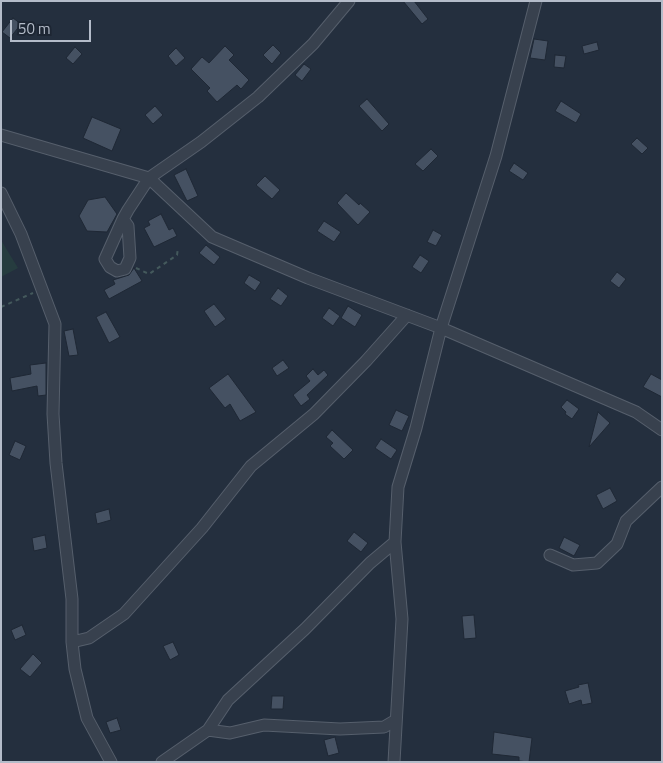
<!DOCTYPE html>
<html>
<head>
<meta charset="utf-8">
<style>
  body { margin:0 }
  #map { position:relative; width:663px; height:763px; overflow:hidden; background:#242f3e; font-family:"Titillium Web",sans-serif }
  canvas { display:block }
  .frame { position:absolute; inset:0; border:2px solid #b4bcc9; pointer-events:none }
  .scale { position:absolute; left:10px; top:20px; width:81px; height:22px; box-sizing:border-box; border:2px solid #b4bcc9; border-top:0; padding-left:6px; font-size:15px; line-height:18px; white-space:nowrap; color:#b4bcc9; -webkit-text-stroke:4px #1d2633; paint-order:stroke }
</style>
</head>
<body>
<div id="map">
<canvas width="663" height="763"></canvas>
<div class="frame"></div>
<div class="scale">50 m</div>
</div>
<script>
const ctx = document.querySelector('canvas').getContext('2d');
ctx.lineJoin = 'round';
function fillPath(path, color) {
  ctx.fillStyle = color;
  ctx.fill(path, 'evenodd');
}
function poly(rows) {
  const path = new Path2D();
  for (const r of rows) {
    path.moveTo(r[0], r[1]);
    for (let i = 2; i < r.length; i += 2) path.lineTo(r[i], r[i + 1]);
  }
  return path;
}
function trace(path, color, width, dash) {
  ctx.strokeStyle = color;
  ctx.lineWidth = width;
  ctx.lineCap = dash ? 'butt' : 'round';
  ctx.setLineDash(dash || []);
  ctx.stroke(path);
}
fillPath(poly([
  [1,240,18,268,1,277]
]), '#263c3f');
const building = poly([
  [403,1,414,1,428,19,422,24,403,1],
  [13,18,21,24,10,38,2,32,13,18],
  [534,39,548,41,545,60,530,58,534,39],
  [597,42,599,50,584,54,582,46,597,42],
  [273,45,281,53,272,64,263,55,273,45],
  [225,46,234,55,229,60,249,80,241,89,237,85,217,102,207,91,210,88,191,69,202,57,209,63,225,46],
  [75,47,82,54,73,64,66,58,75,47],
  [176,48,185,58,176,66,168,56,176,48],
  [555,55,566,56,564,68,554,67,555,55],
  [304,64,311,69,302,81,295,75,304,64],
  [367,99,389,124,382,131,359,106,367,99],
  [561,101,581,114,576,123,555,111,561,101],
  [155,106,163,115,153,124,145,115,155,106],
  [92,117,121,129,112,151,83,138,92,117],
  [637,138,648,148,642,154,631,144,637,138],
  [431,149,438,156,423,171,415,164,431,149],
  [514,163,528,173,523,180,509,171,514,163],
  [186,169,198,196,187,201,174,175,186,169],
  [265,176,280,190,272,199,256,185,265,176],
  [346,193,359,205,360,203,370,212,358,225,337,203,346,193],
  [105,197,117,214,107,232,87,231,79,216,88,200,105,197],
  [161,214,169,230,173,228,177,236,154,247,144,228,150,225,148,221,161,214],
  [324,221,341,232,334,242,317,231,324,221],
  [433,230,442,235,436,246,427,242,433,230],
  [206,245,220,257,214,265,199,253,206,245],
  [420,255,429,261,421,273,412,267,420,255],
  [134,268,142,281,109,299,104,290,115,284,113,280,129,275,134,268],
  [617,272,626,279,619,288,610,281,617,272],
  [249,275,261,282,255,291,244,283,249,275],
  [278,288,288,296,281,306,270,299,278,288],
  [214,304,226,319,215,327,204,311,214,304],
  [348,306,362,315,355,327,341,318,348,306],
  [329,308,340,316,333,326,322,318,329,308],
  [106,312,120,337,109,343,96,317,106,312],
  [73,329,78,355,69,356,64,331,73,329],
  [283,360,289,368,277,376,272,368,283,360],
  [46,363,46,395,38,396,37,386,12,391,10,378,31,374,30,365,46,363],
  [313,369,318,375,324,370,328,375,307,395,310,399,301,406,293,395,310,381,306,376,313,369],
  [228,374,256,412,240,421,230,404,225,408,209,388,228,374],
  [651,374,662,380,662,397,643,387,651,374],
  [567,400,579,409,572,419,565,414,566,412,561,407,567,400],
  [396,410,409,416,402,431,389,425,396,410],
  [598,412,610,423,589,447,598,412],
  [332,430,353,450,344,459,330,446,333,443,326,437,332,430],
  [381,439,397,450,391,459,375,448,381,439],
  [15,441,26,446,20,460,9,455,15,441],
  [610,488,617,501,603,509,596,495,610,488],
  [109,509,111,520,97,524,95,513,109,509],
  [354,532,368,543,361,552,347,541,354,532],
  [45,535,47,548,34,551,32,538,45,535],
  [564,537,580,545,574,556,559,548,564,537],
  [474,615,476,638,464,639,462,616,474,615],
  [22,625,26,635,15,640,11,630,22,625],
  [173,642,179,655,170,660,163,646,173,642],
  [33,654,42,663,30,677,20,669,33,654],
  [588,683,592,703,582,705,581,700,569,704,565,691,579,687,578,685,588,683],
  [272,696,284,696,283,709,271,709,272,696],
  [117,718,121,730,110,733,106,722,117,718],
  [494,732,532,738,529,762,519,761,519,757,492,754,494,732],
  [335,737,339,753,328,756,324,740,335,737]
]);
fillPath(building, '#455162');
trace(building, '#1f2835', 1);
const minor = poly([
  [1,135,149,178,212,237,308,278,441,328,636,412,662,430],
  [1,193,21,234,55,324,53,414,56,463,72,599,72,642,75,669,87,718,111,762],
  [123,219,128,226,130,258,125,269,117,271,110,267,105,259,123,219,128,210,149,178,201,142,258,97,313,44,349,1],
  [550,555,573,565,597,563,617,544,626,521,662,487],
  [72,642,89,638,124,614,202,528,251,466,314,414,366,361,407,315],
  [208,730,230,733,264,725,340,729,384,727,396,720],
  [162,762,208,730,228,700,305,629,370,563,395,542],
  [394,762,402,619,395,542,398,487,416,428,441,328,496,156,536,1]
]);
trace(minor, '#565f6c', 13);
trace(poly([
  [136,268,149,274,177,255,178,248],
  [1,307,33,293]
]), '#44595c', 2, [4, 4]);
trace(minor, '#38414e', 11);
</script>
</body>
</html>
